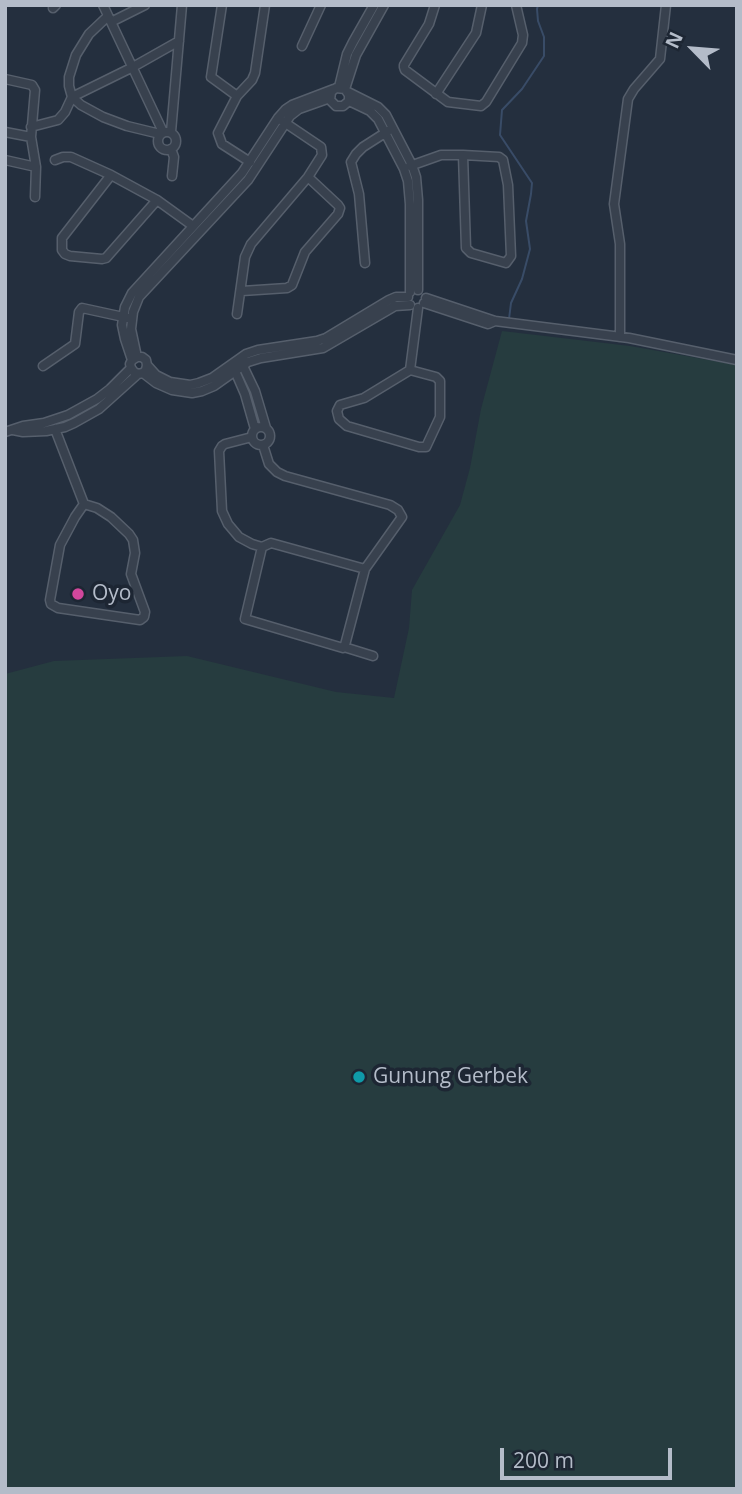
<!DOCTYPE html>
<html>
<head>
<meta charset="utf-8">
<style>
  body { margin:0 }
  #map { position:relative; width:742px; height:1494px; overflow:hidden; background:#242f3e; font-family:"Open Sans",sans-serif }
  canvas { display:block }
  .frame { position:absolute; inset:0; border:7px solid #b4bcc9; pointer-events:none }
  .north { position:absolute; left:658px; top:14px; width:70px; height:70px; -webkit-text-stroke:5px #1d2633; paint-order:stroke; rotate:295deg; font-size:19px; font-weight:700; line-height:28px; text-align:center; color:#b4bcc9 }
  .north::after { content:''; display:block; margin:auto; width:24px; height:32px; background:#b4bcc9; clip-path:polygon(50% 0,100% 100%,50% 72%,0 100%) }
  .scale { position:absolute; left:500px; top:1448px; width:172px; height:32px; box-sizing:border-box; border:4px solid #b4bcc9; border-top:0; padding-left:9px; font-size:21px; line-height:24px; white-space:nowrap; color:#b4bcc9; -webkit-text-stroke:5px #1d2633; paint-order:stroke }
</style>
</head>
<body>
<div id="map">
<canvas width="742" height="1494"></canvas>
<div class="frame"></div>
<div class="north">N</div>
<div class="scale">200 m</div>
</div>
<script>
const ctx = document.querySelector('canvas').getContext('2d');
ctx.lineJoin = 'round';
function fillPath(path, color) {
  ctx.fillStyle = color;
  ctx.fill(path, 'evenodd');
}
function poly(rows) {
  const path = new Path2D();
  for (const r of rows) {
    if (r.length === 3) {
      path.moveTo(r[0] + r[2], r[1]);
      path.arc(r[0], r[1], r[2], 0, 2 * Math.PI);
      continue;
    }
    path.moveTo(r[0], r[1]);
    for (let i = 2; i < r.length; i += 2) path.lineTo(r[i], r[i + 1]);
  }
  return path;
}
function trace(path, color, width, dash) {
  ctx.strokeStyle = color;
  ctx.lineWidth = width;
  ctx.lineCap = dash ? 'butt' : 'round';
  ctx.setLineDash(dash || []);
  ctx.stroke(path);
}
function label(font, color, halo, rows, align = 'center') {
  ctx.font = font + ' "Open Sans",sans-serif';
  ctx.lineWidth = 7;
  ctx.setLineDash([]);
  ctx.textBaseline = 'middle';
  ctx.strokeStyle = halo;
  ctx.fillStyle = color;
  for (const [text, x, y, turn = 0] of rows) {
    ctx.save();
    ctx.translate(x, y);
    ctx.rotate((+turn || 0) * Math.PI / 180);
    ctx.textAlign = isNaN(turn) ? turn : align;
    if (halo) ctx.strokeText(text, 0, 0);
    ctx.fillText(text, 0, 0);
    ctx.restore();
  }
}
fillPath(poly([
  [502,331,630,346,737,365,737,1489,5,1489,5,674,54,661,187,656,336,692,394,698,409,628,412,590,460,505,470,468,481,409]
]), '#263c3f');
trace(poly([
  [509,319,511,303,522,279,530,249,526,221,531,194,532,183,500,135,502,110,522,89,544,56,544,37,538,21,537,9,538,5]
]), '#394c67', 2);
const minor = poly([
  [103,5,163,132],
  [222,5,211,77,237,96],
  [435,5,429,24,404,65,404,67,405,70,448,102,481,106,486,102,522,43,523,35,516,5],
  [53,8,56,5],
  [108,16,89,34,76,55,69,77,69,86,72,97,81,105,103,117,127,126,160,134],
  [111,22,145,5],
  [302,46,321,5],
  [5,79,32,85,35,90,31,137,36,167,35,197],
  [339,87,347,54,353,42,374,5],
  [345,89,336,88,331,92,330,100,336,106,343,106,349,101,349,95,345,89,356,55,384,5],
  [348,92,378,107,386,115,412,165,416,177,418,200,418,290],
  [436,94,476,33,482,5],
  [349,101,370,111,378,119,404,169,408,181,410,204,410,292],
  [31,127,58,120,65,112,72,97,133,67,179,41],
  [167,141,9],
  [5,132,31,137],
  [171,132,182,5],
  [171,149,174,157,172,176],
  [463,155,499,157,503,160,508,185,511,256,506,263,471,253,466,248,463,155],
  [5,160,36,167],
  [55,160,63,157,71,157,111,175,157,200,193,226],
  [250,162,222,144,218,133,237,96,252,80,255,73,265,5],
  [410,166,441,155,463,155],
  [111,175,62,238,62,250,65,254,70,256,102,259,106,258,157,200],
  [365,263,359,194,351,162,356,154,363,147,388,131],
  [242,291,287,288,292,285,305,252,338,214,340,208,338,205,308,177],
  [426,298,495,321,629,338,737,360],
  [424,303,488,324,495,321],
  [237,314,245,257,251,244,308,177,322,155,321,147,281,120],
  [620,337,620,244,614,204,628,99,634,89,660,59,666,5],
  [137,357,131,329,133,312,139,297,248,180,290,116,299,109,330,98],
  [132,360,125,339,122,325,125,307,132,293,242,173,278,118,286,109,292,105,334,89],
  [147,365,156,375,170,382,190,385,199,383,212,378,246,354,258,350,317,341,326,338,389,300,396,297,408,297],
  [43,366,75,344,79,312,82,308,128,318],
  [243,366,255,391,266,428],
  [410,370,436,377,440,381,440,417,426,447,419,447,347,426,339,419,337,411,340,405,364,398,410,370],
  [410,370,418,308],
  [235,371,245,394,255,429],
  [143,373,156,383,172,390,192,393,202,391,214,386,248,362,261,358,323,348,395,306,410,305],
  [261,436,9],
  [55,429,84,504,97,508,111,517,129,534,133,540,135,553,131,574,145,612,144,617,140,620,58,608,51,604,50,600,60,545,75,517,84,504],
  [13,430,23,432,46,431,65,427,74,423,99,409,138,374],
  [5,432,23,426,44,423,68,415,97,399,110,389,131,368,130,364,132,360,137,357,142,357,146,360,147,365,146,370,143,373,138,374,134,372,131,368],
  [252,437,225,444,222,446,219,451,222,511,228,524,239,537,252,544,262,547,271,543,365,569],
  [262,547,245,619,343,648,345,645,365,569,402,517,398,510,390,505,285,476,277,472,269,464,263,445],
  [344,647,373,656]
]);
trace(minor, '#565f6c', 11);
trace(minor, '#38414e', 8);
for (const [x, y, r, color] of [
  [78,594,7,"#d1479c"],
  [359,1077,7,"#0f9aa8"]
]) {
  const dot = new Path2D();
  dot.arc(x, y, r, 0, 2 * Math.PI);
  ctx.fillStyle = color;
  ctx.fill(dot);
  trace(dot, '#1d2633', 2.5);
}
label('21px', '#b4bcc9', '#1d2633', [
  ["Oyo",92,594],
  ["Gunung Gerbek",373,1077]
], 'left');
</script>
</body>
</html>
